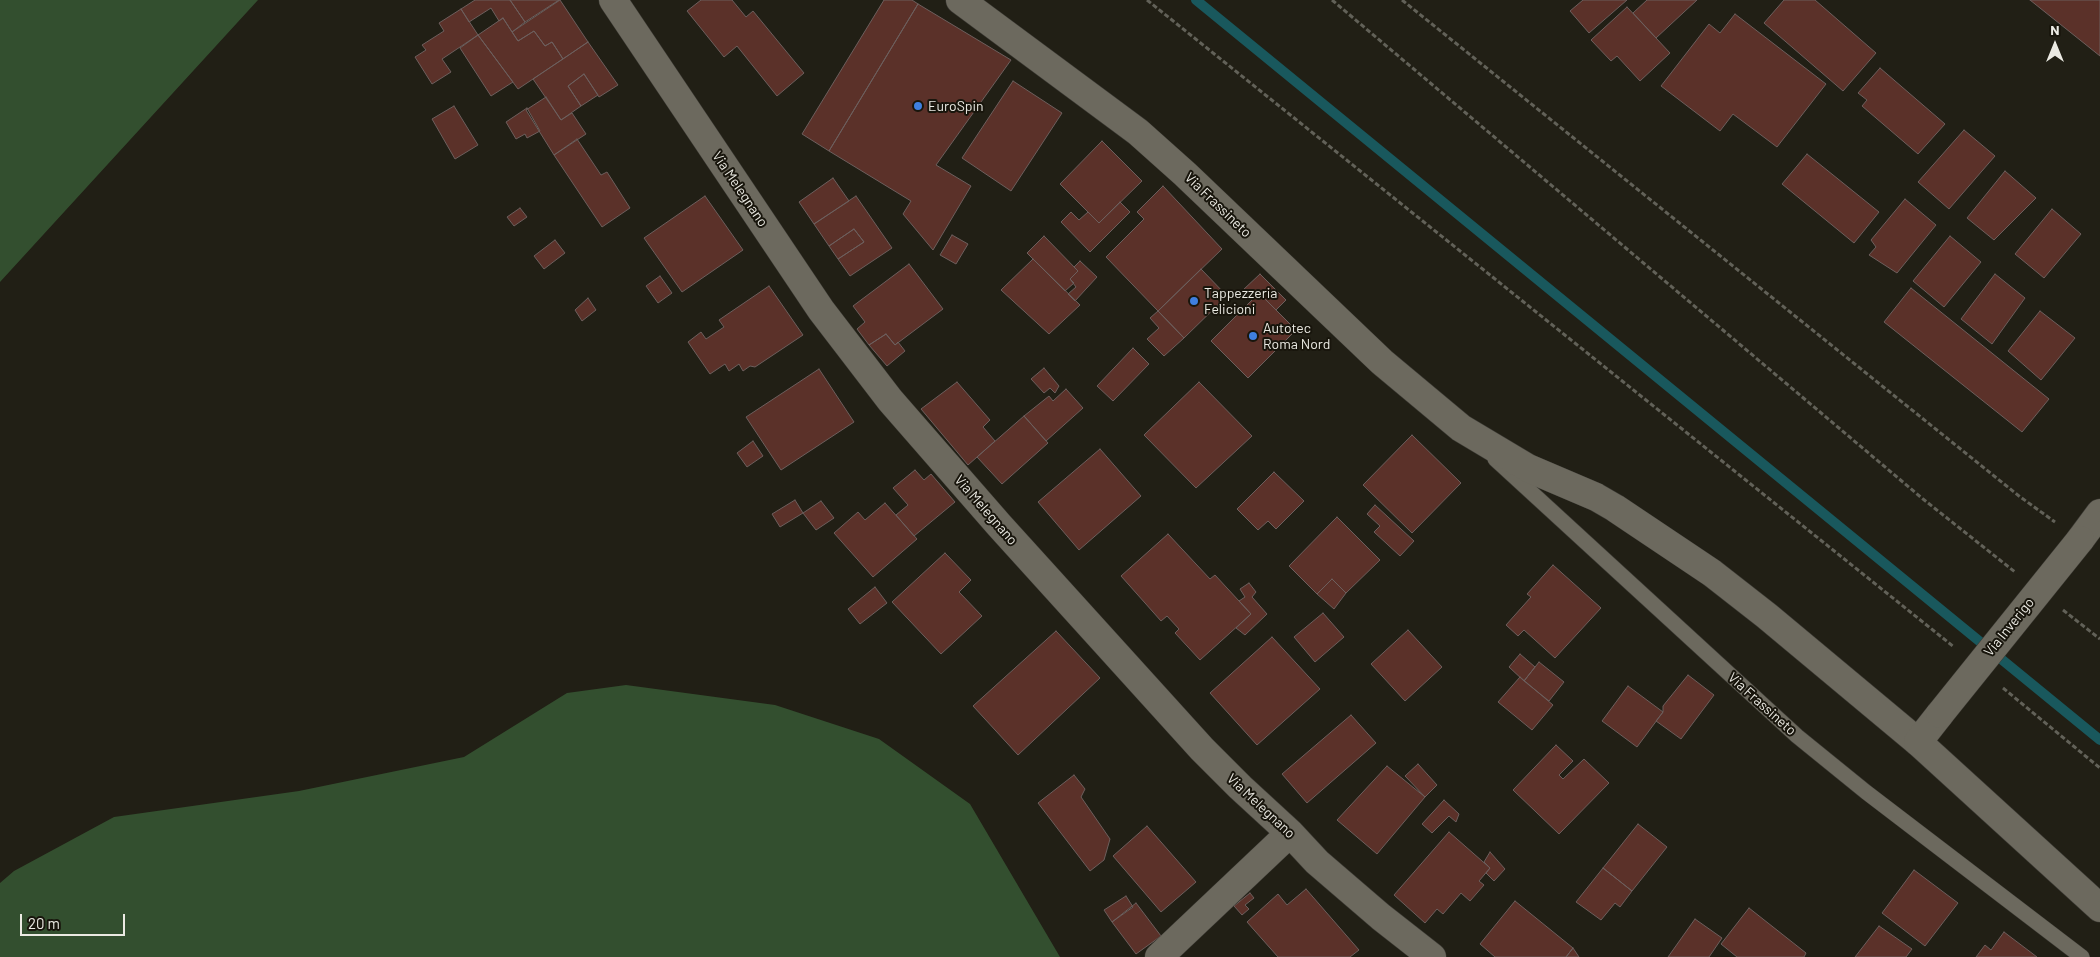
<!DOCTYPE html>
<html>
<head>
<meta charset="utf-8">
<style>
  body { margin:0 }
  #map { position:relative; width:2100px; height:957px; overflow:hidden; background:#211f15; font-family:Barlow,sans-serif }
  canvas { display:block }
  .north { position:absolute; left:2030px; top:20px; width:50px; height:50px; -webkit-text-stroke:4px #18150c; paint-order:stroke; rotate:0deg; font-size:14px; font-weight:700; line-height:20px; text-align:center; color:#ebeae3 }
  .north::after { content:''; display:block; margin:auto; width:18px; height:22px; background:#ebeae3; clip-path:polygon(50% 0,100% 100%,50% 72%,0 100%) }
  .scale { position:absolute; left:20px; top:914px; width:105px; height:22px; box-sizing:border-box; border:2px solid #ebeae3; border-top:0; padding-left:6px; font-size:15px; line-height:18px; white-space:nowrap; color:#ebeae3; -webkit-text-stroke:4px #18150c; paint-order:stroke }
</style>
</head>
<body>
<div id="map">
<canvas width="2100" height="957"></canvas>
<div class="north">N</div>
<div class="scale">20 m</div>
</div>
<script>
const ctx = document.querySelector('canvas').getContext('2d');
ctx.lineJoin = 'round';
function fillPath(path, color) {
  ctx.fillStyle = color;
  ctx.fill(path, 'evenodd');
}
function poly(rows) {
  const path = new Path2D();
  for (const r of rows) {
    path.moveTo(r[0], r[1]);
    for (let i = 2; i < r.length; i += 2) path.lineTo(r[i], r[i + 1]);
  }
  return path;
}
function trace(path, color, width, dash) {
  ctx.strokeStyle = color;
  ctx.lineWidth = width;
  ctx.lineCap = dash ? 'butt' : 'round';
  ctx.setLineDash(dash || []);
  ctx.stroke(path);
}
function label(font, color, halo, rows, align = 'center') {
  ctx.font = font + ' Barlow,sans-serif';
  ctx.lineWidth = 4;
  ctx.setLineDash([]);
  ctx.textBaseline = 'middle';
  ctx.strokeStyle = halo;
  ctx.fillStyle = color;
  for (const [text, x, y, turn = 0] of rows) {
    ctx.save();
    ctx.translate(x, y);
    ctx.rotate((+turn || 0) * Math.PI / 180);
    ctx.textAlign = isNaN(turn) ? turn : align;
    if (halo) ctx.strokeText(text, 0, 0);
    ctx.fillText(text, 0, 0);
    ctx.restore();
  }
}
fillPath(poly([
  [0,0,258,0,0,282],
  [626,685,775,705,879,739,970,804,1060,957,0,957,0,883,14,871,114,817,299,791,464,757,567,693]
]), '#334f2f');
trace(poly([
  [1196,0,2100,740]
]), '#19585d', 10);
const building = poly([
  [475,0,510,0,525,22,512,32,503,18,499,21,491,8,469,22,461,9,475,0],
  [510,0,559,0,525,22,510,0],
  [560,0,588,42,563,59,552,42,545,46,534,31,518,41,512,32,560,0],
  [701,0,732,0,746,17,753,11,804,73,777,96,737,46,724,57,687,11,701,0],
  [884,0,912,0,918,4,829,151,802,134,884,0],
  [1583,0,1627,0,1589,33,1570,11,1583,0],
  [1647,0,1697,0,1656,38,1633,13,1647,0],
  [1784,0,1815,0,1876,53,1843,91,1764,23,1784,0],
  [2030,0,2100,0,2100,56,2030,0],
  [918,4,1011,60,936,165,971,186,933,250,903,214,911,201,829,151,918,4],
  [1627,7,1670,53,1640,81,1617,56,1611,61,1591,40,1627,7],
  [461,9,478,35,442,59,451,72,432,84,415,57,426,50,422,45,444,31,439,23,461,9],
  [1735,14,1826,84,1777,147,1733,114,1720,131,1661,86,1709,24,1720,33,1735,14],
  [503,18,518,41,534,31,545,46,552,42,563,59,518,89,478,35,503,18],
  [478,35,513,82,491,96,460,48,478,35],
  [588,42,618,85,599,97,584,74,568,86,581,106,561,120,533,79,588,42],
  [1880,68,1945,124,1918,154,1862,106,1867,100,1858,93,1880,68],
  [584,74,598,95,581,106,568,86,584,74],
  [1013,81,1062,113,1011,191,962,158,1013,81],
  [546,97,561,120,572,113,586,134,554,155,526,110,546,97],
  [454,106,478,145,455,159,432,119,454,106],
  [527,108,540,131,527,138,525,134,516,139,506,122,527,108],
  [1964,130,1995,156,1949,209,1918,182,1964,130],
  [577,139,601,175,607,172,630,208,602,227,554,155,577,139],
  [1102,141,1142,181,1099,223,1060,184,1102,141],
  [1807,154,1879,212,1854,243,1782,184,1807,154],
  [2005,171,2036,198,1994,240,1967,218,2005,171],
  [833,178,849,201,814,224,799,202,833,178],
  [1163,186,1222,249,1158,311,1106,257,1144,219,1137,212,1163,186],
  [705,196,743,250,682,292,644,238,705,196],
  [856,196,892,248,850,276,838,259,864,242,854,229,829,246,814,224,856,196],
  [1905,199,1936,225,1897,273,1869,255,1876,247,1871,240,1905,199],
  [1120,202,1130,212,1090,252,1061,222,1071,212,1079,220,1088,212,1099,223,1120,202],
  [520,208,527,217,514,226,507,217,520,208],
  [2052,209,2081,234,2044,278,2015,254,2052,209],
  [854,229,864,242,838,259,829,246,854,229],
  [952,235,968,244,956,264,940,255,952,235],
  [1044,236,1078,271,1070,279,1074,283,1065,291,1027,253,1044,236],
  [1950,236,1981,262,1944,307,1913,281,1950,236],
  [555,240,565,253,544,269,534,256,555,240],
  [1033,259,1080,305,1049,334,1001,290,1033,259],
  [1080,261,1097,277,1075,301,1068,294,1076,287,1070,279,1078,271,1074,267,1080,261],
  [909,264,943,309,895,345,886,334,869,345,857,329,865,322,853,306,909,264],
  [1201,269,1227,296,1184,338,1158,311,1201,269],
  [1260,274,1286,300,1276,310,1259,293,1252,300,1243,290,1260,274],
  [1995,274,2025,298,1992,344,1961,319,1995,274],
  [660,276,672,293,658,303,646,286,660,276],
  [769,286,803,335,755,367,750,366,743,371,739,364,729,371,725,364,710,374,688,342,701,332,706,339,724,327,719,320,769,286],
  [1911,288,2049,399,2022,432,1884,322,1911,288],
  [1259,293,1296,330,1248,378,1211,341,1259,293],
  [588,298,596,310,582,321,575,310,588,298],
  [1158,311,1184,338,1164,356,1147,339,1159,328,1150,318,1158,311],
  [2040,311,2075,338,2041,380,2008,351,2040,311],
  [886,334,895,345,898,342,905,351,887,366,869,345,886,334],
  [1133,348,1149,364,1113,401,1097,386,1133,348],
  [1044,368,1059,386,1055,393,1050,388,1044,393,1031,379,1044,368],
  [819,369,854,422,781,470,746,417,819,369],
  [957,382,990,420,983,427,995,441,968,465,921,409,957,382],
  [1199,382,1252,436,1196,488,1144,435,1199,382],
  [1066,389,1083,408,1046,441,1024,416,1049,396,1053,401,1066,389],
  [1024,416,1048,443,1002,484,977,457,1024,416],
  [1412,435,1461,483,1412,533,1363,485,1412,435],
  [753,441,763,456,747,467,737,453,753,441],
  [1100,449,1141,496,1079,550,1038,502,1100,449],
  [915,470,924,480,931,474,955,502,914,536,896,515,908,505,893,488,915,470],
  [1274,472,1304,501,1276,529,1268,521,1258,530,1237,509,1274,472],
  [795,500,803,513,780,527,772,514,795,500],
  [821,501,834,518,816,530,803,513,821,501],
  [885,503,917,539,873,577,834,533,858,512,865,520,885,503],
  [1375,505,1414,541,1400,556,1374,532,1380,526,1367,514,1375,505],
  [1337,517,1380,560,1346,593,1332,579,1317,594,1289,566,1337,517],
  [1168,534,1210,579,1215,575,1251,614,1200,660,1175,633,1179,629,1167,616,1161,621,1121,576,1168,534],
  [945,553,971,580,959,592,982,616,941,654,892,602,945,553],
  [1553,565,1601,608,1555,658,1524,630,1518,636,1506,625,1531,597,1527,594,1553,565],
  [1332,579,1346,593,1334,609,1317,594,1332,579],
  [1249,583,1256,592,1252,597,1267,614,1245,635,1236,628,1251,614,1239,601,1245,597,1240,589,1249,583],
  [875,587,887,603,860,624,848,609,875,587],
  [1323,613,1344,637,1315,662,1294,637,1323,613],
  [1408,630,1442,667,1405,701,1371,664,1408,630],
  [1056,631,1100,678,1018,755,973,706,1056,631],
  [1272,637,1320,689,1257,745,1210,693,1272,637],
  [1520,654,1535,667,1524,681,1509,667,1520,654],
  [1539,662,1564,682,1549,701,1524,681,1539,662],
  [1688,675,1714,695,1681,739,1656,721,1663,712,1663,706,1688,675],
  [1520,677,1553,705,1532,730,1498,702,1520,677],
  [1628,686,1663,712,1637,747,1602,721,1628,686],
  [1351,715,1376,743,1307,803,1282,774,1351,715],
  [1556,745,1573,761,1559,775,1563,779,1584,759,1609,783,1559,834,1513,790,1556,745],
  [1418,764,1437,785,1425,797,1405,776,1418,764],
  [1387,766,1425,797,1377,854,1337,820,1387,766],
  [1074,775,1085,789,1081,797,1110,839,1104,860,1090,871,1038,803,1074,775],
  [1444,800,1459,814,1456,822,1449,816,1432,833,1422,824,1444,800],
  [1638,824,1667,847,1632,891,1603,868,1638,824],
  [1147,826,1196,882,1161,912,1113,856,1147,826],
  [1449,832,1490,868,1479,881,1484,885,1470,901,1461,893,1443,914,1437,909,1425,923,1394,895,1449,832],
  [1490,852,1505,869,1494,881,1486,873,1490,868,1484,862,1490,852],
  [1603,868,1632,891,1620,907,1615,903,1601,920,1576,902,1603,868],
  [1914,870,1958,903,1925,946,1882,913,1914,870],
  [1306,889,1359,950,1350,957,1278,957,1247,922,1278,894,1287,905,1306,889],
  [1250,893,1254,898,1245,905,1249,909,1242,915,1234,906,1250,893],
  [1126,896,1133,907,1112,922,1104,910,1126,896],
  [1515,901,1573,948,1566,957,1495,957,1480,944,1515,901],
  [1136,903,1161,936,1136,954,1112,922,1136,903],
  [1749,908,1806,953,1804,957,1737,957,1721,944,1749,908],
  [1695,919,1722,938,1709,957,1668,957,1695,919],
  [1879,926,1912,949,1906,957,1855,957,1879,926],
  [2004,932,2037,957,1976,957,1985,945,1991,950,2004,932],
  [1573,948,1579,957,1566,957,1573,948]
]);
fillPath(building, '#5b3129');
trace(building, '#6d5f5d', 1);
const service = poly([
  [1495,459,1797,736,1866,792,2082,957]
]);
const minor = poly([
  [613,0,821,310,890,400,999,525,1202,749,1240,787,1290,833,1317,862,1381,917,1432,957],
  [960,0,1138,132,1185,174,1382,362,1461,428,1528,468,1596,497,1615,508,1712,573,1767,616,1918,742],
  [1159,957,1290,833]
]);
const tertiary = poly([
  [2080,540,2100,513],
  [1940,714,1918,742,2100,908]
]);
trace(service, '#3c3a34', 16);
trace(minor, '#3c3a34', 29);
trace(tertiary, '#3c3a34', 29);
trace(poly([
  [1147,0,1954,647],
  [1332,0,1923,499,2015,572],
  [1402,0,2019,496,2055,522],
  [2063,610,2100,639],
  [2003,688,2100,768]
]), '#626158', 3, [5, 2.5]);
trace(service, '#6c695e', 15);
trace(minor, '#6c695e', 28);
trace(tertiary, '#6c695e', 28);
const tertiaryBridge = poly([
  [1940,714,2080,540]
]);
trace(tertiaryBridge, '#3c3a34', 29, []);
trace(tertiaryBridge, '#6c695e', 28);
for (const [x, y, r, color] of [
  [918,106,5,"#3f7fe0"],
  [1194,301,5,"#3f7fe0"],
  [1253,336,5,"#3f7fe0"]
]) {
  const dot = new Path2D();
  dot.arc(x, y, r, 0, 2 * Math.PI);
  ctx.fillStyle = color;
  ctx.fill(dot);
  trace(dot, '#18150c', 2);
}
label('14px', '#ebeae3', '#18150c', [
  ["EuroSpin",928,106],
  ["Tappezzeria",1204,293],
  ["Felicioni",1204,309],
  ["Autotec",1263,328],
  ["Roma Nord",1263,344]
], 'left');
label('14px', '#ebeae3', '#18150c', [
  ["Via Melegnano",740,189,56],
  ["Via Frassineto",1218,205,44],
  ["Via Melegnano",986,510,49],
  ["Via Inverigo",2009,627,-51],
  ["Via Frassineto",1762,704,42],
  ["Via Melegnano",1261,806,43]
]);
</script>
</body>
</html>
